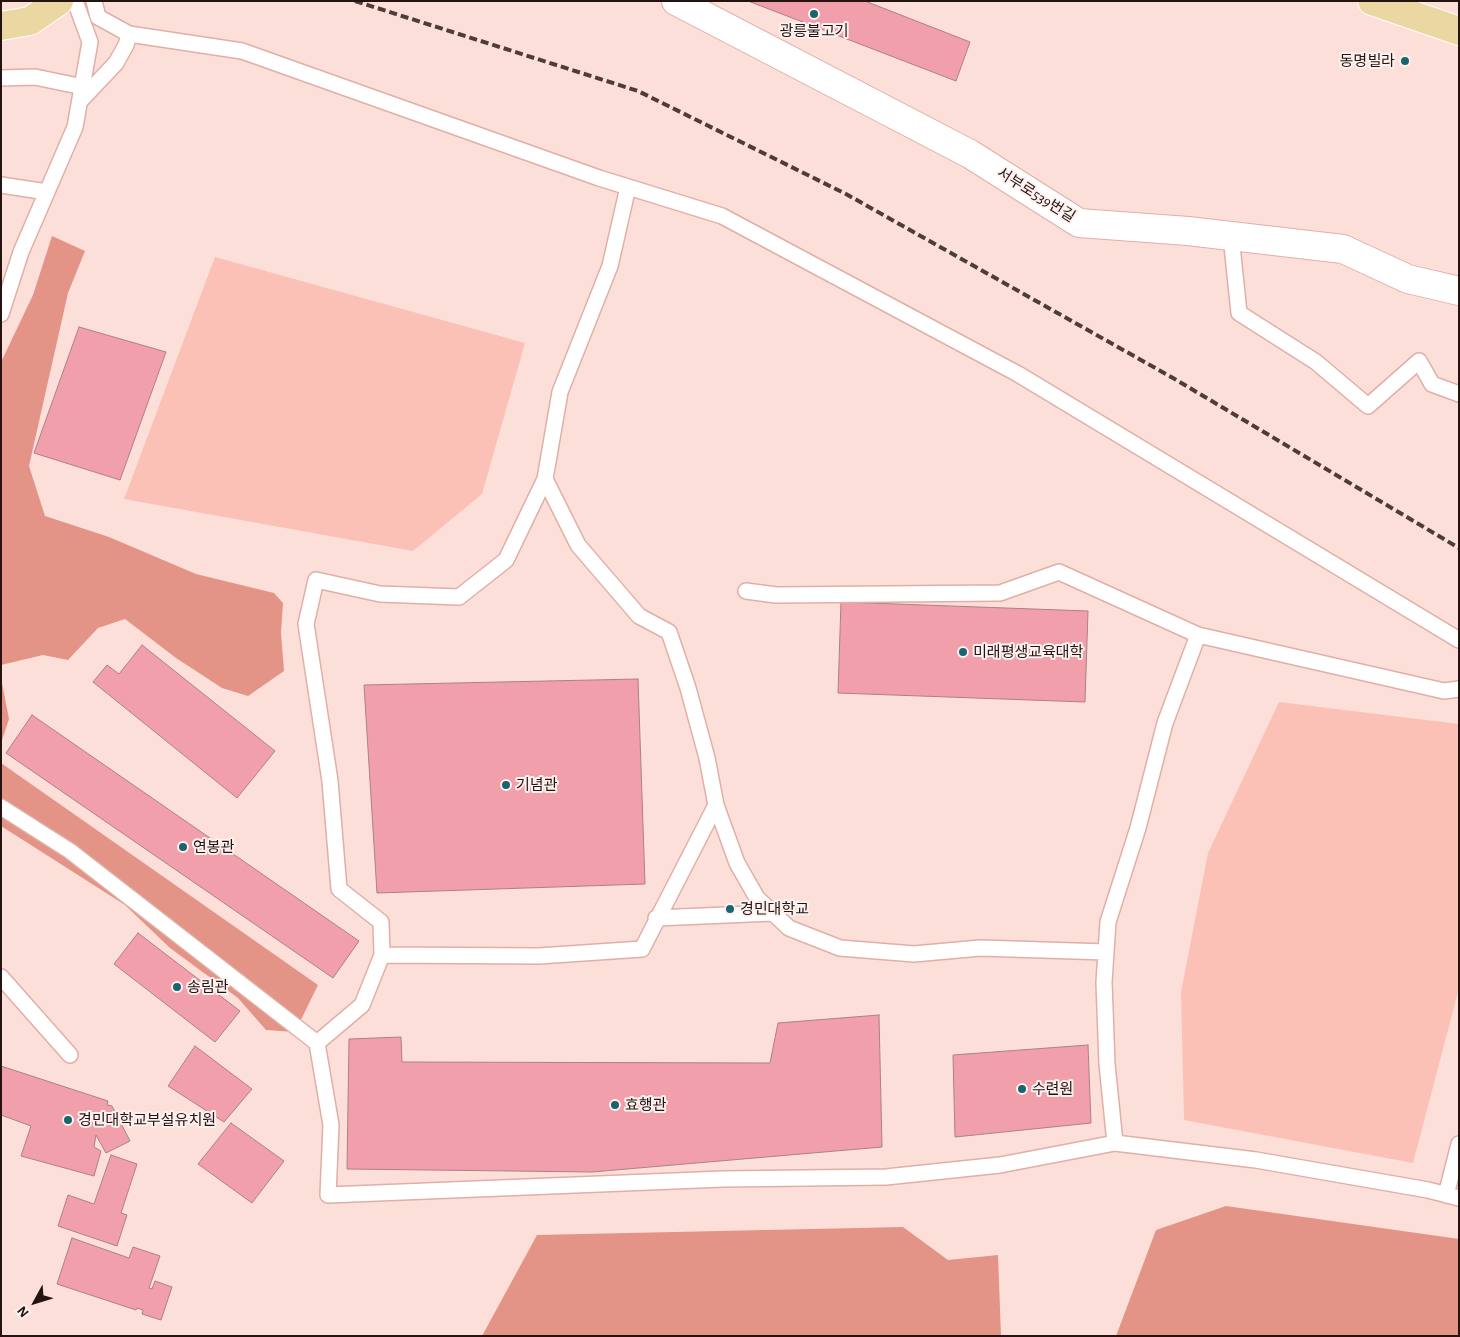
<!DOCTYPE html>
<html>
<head>
<meta charset="utf-8">
<style>
  body { margin:0 }
  #map { position:relative; width:1460px; height:1337px; overflow:hidden; background:#fddfd9; font-family:"Alegreya Sans",sans-serif }
  canvas { display:block }
  .frame { position:absolute; inset:0; border:2px solid #241310; pointer-events:none }
  .north { position:absolute; left:10px; top:1277px; width:50px; height:50px; -webkit-text-stroke:4px #fcf1ef; paint-order:stroke; rotate:231deg; font-size:14px; font-weight:700; line-height:20px; text-align:center; color:#241310 }
  .north::after { content:''; display:block; margin:auto; width:18px; height:22px; background:#241310; clip-path:polygon(50% 0,100% 100%,50% 72%,0 100%) }
</style>
</head>
<body>
<div id="map">
<canvas width="1460" height="1337"></canvas>
<div class="frame"></div>
<div class="north">N</div>
</div>
<script>
const ctx = document.querySelector('canvas').getContext('2d');
ctx.lineJoin = 'round';
function fillPath(path, color) {
  ctx.fillStyle = color;
  ctx.fill(path, 'evenodd');
}
function poly(rows) {
  const path = new Path2D();
  for (const r of rows) {
    path.moveTo(r[0], r[1]);
    for (let i = 2; i < r.length; i += 2) path.lineTo(r[i], r[i + 1]);
  }
  return path;
}
function trace(path, color, width, dash) {
  ctx.strokeStyle = color;
  ctx.lineWidth = width;
  ctx.lineCap = dash ? 'butt' : 'round';
  ctx.setLineDash(dash || []);
  ctx.stroke(path);
}
function label(font, color, halo, rows, align = 'center') {
  ctx.font = font + ' "Alegreya Sans","Noto Sans KR",sans-serif';
  ctx.lineWidth = 4;
  ctx.setLineDash([]);
  ctx.textBaseline = 'middle';
  ctx.strokeStyle = halo;
  ctx.fillStyle = color;
  for (const [text, x, y, turn = 0] of rows) {
    ctx.save();
    ctx.translate(x, y);
    ctx.rotate((+turn || 0) * Math.PI / 180);
    ctx.textAlign = isNaN(turn) ? turn : align;
    if (halo) ctx.strokeText(text, 0, 0);
    ctx.fillText(text, 0, 0);
    ctx.restore();
  }
}
fillPath(poly([
  [215,257,525,343,482,494,413,551,124,499],
  [1279,702,1459,724,1459,988,1413,1163,1184,1120,1181,992,1208,853]
]), '#fbc1b6');
fillPath(poly([
  [52,236,85,251,68,293,29,466,45,516,109,537,196,574,274,593,283,603,281,633,284,671,248,696,222,688,176,658,125,619,98,628,68,660,43,655,1,665,1,362,33,295],
  [1,678,9,719,1,743],
  [1,763,318,985,295,1032,266,1030,238,998,170,948,125,905,1,826],
  [1226,1206,1459,1239,1459,1336,1116,1336,1156,1230],
  [903,1227,948,1260,998,1255,1001,1336,482,1336,537,1235]
]), '#e39486');
const building = poly([
  [748,1,865,1,970,42,956,81,748,1],
  [79,327,166,352,120,480,34,453,79,327],
  [841,602,1088,611,1085,702,838,693,841,602],
  [142,645,275,751,237,798,93,682,107,665,119,674,142,645],
  [638,679,645,884,377,893,364,685,638,679],
  [32,715,359,941,333,978,6,753,32,715],
  [138,933,240,1011,215,1042,114,964,138,933],
  [879,1015,882,1147,592,1172,347,1169,349,1039,401,1037,402,1062,770,1063,778,1023,879,1015],
  [1088,1045,1091,1123,955,1137,953,1055,1088,1045],
  [195,1046,252,1089,224,1122,168,1086,195,1046],
  [1,1066,108,1101,107,1105,112,1106,130,1141,106,1153,96,1135,94,1147,101,1151,94,1176,21,1156,31,1126,1,1115,1,1066],
  [231,1123,284,1161,252,1203,198,1164,231,1123],
  [111,1155,137,1164,121,1213,127,1215,117,1246,58,1226,68,1195,94,1204,111,1155],
  [72,1238,129,1258,133,1247,160,1256,149,1288,152,1289,155,1281,172,1287,161,1320,142,1314,143,1310,137,1308,136,1310,57,1284,72,1238]
]);
fillPath(building, '#f19faa');
trace(building, '#ae7f85', 1);
const lane = poly([
  [129,34,242,51,599,178,722,216,1018,374,1459,640],
  [1,78,35,77,83,87],
  [80,101,116,63,126,45,129,34,98,17,94,1],
  [1,185,47,192],
  [1231,236,1239,313,1316,362,1368,406,1419,361,1432,384,1459,394],
  [1,314,21,252,75,127,90,42,75,1],
  [746,591,776,595,1000,593,1059,572,1198,635,1444,691,1459,689],
  [716,805,737,863,757,898,789,928,840,948,914,954,980,948,1106,952],
  [1,807,70,851,317,1043,331,1125,328,1195,723,1179,886,1177,1000,1165,1115,1143,1256,1160,1428,1190,1459,1198],
  [656,918,773,913],
  [382,955,539,956,642,949,716,805,707,758,688,688,669,632,639,616,578,545,545,479],
  [1,977,70,1055],
  [317,1043,362,1005,382,955,381,922,339,889,330,781,306,624,316,580,380,594,459,597,506,560,545,479,560,392,610,266,628,187],
  [1115,1143,1107,1064,1104,982,1108,922,1138,828,1165,723,1198,635],
  [1446,1195,1459,1144]
]);
const street = poly([
  [676,1,970,154,1079,223,1188,231,1343,249,1408,279,1459,291]
]);
const primary = poly([
  [1372,1,1459,31],
  [1,26,30,21,59,1]
]);
trace(lane, '#e0afa6', 18);
trace(street, '#e0afa6', 30);
trace(primary, '#fff', 30);
trace(lane, '#fff', 15);
trace(street, '#fff', 28);
trace(primary, '#ead7a1', 28);
trace(poly([
  [355,1,638,91,846,194,1173,378,1459,548]
]), '#4f3c38', 4, [8, 4]);
for (const [x, y, r, color] of [
  [814,14,5,"#1a6470"],
  [1405,61,5,"#1a6470"],
  [963,652,5,"#1a6470"],
  [506,785,5,"#1a6470"],
  [183,847,5,"#1a6470"],
  [730,909,5,"#1a6470"],
  [177,987,5,"#1a6470"],
  [1022,1089,5,"#1a6470"],
  [615,1105,5,"#1a6470"],
  [68,1120,5,"#1a6470"]
]) {
  const dot = new Path2D();
  dot.arc(x, y, r, 0, 2 * Math.PI);
  ctx.fillStyle = color;
  ctx.fill(dot);
  trace(dot, '#fcf1ef', 2);
}
label('15px', '#241310', '#fcf1ef', [
  ["광릉불고기",814,31,"center"],
  ["동명빌라",1395,61,"right"],
  ["미래평생교육대학",973,652],
  ["기념관",516,785],
  ["연봉관",193,847],
  ["경민대학교",740,909],
  ["송림관",187,987],
  ["수련원",1032,1089],
  ["효행관",625,1105],
  ["경민대학교부설유치원",78,1120]
], 'left');
label('15px', '#241310', '#fcf1ef', [
  ["서부로539번길",1036,195,32]
]);
</script>
</body>
</html>
